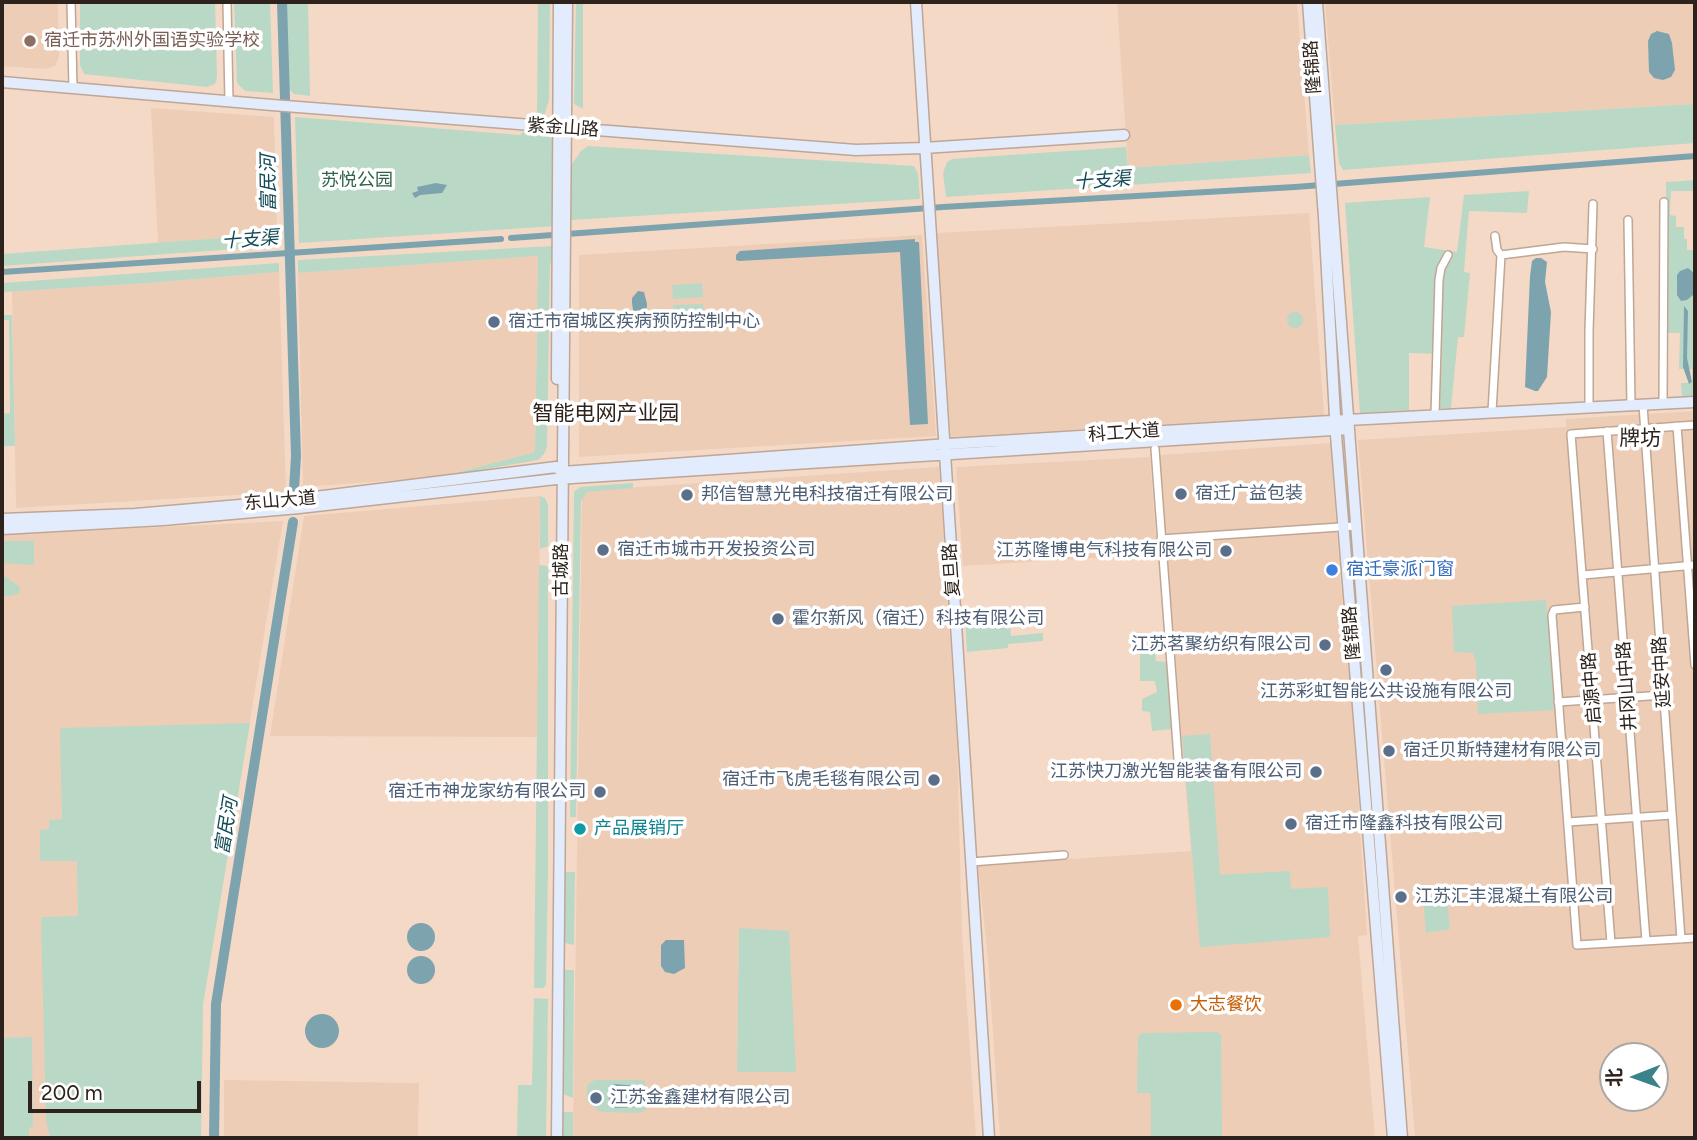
<!DOCTYPE html>
<html>
<head>
<meta charset="utf-8">
<style>
  body { margin:0 }
  #map { position:relative; width:1697px; height:1140px; overflow:hidden; background:#f4d9c7; font-family:Figtree,"Noto Sans SC",sans-serif }
  canvas { display:block }
  .frame { position:absolute; inset:0; border:4px solid #2d231c; pointer-events:none }
  .north { position:absolute; left:1599px; top:1042px; width:70px; height:70px; box-sizing:border-box; background:#fff; border:2px solid #aba7a4; border-radius:50%; rotate:269deg; font-size:19px; font-weight:700; line-height:28px; text-align:center; color:#2d231c }
  .north::after { content:''; display:block; margin:auto; width:24px; height:32px; background:#3b838a; clip-path:polygon(50% 0,100% 100%,50% 72%,0 100%) }
  .scale { position:absolute; left:28px; top:1081px; width:173px; height:32px; box-sizing:border-box; border:4px solid #2d231c; border-top:0; padding-left:9px; font-size:21px; line-height:24px; white-space:nowrap; color:#2d231c; -webkit-text-stroke:5px #fff; paint-order:stroke }
</style>
</head>
<body>
<div id="map">
<canvas width="1697" height="1140"></canvas>
<div class="frame"></div>
<div class="north">北</div>
<div class="scale">200 m</div>
</div>
<script>
const ctx = document.querySelector('canvas').getContext('2d');
ctx.lineJoin = 'round';
function fillPath(path, color) {
  ctx.fillStyle = color;
  ctx.fill(path, 'evenodd');
}
function poly(rows) {
  const path = new Path2D();
  for (const r of rows) {
    if (r.length === 3) {
      path.moveTo(r[0] + r[2], r[1]);
      path.arc(r[0], r[1], r[2], 0, 2 * Math.PI);
      continue;
    }
    path.moveTo(r[0], r[1]);
    for (let i = 2; i < r.length; i += 2) path.lineTo(r[i], r[i + 1]);
  }
  return path;
}
function trace(path, color, width, dash) {
  ctx.strokeStyle = color;
  ctx.lineWidth = width;
  ctx.lineCap = dash ? 'butt' : 'round';
  ctx.setLineDash(dash || []);
  ctx.stroke(path);
}
function label(font, color, halo, rows, align = 'center') {
  ctx.font = font + ' Figtree,"Noto Sans SC",sans-serif';
  ctx.lineWidth = 7;
  ctx.setLineDash([]);
  ctx.textBaseline = 'middle';
  ctx.strokeStyle = halo;
  ctx.fillStyle = color;
  for (const [text, x, y, turn = 0] of rows) {
    ctx.save();
    ctx.translate(x, y);
    ctx.rotate((+turn || 0) * Math.PI / 180);
    ctx.textAlign = isNaN(turn) ? turn : align;
    if (halo) ctx.strokeText(text, 0, 0);
    ctx.fillText(text, 0, 0);
    ctx.restore();
  }
}
fillPath(poly([
  [2,2,58,2,59,57,55,66,45,69,2,66],
  [1117,2,1297,2,1309,155,1128,168],
  [1325,2,1695,2,1695,104,1335,125],
  [151,108,274,117,277,234,158,243],
  [1309,213,1324,415,951,437,936,233],
  [922,235,936,436,579,457,579,255],
  [538,256,535,452,440,477,303,487,298,273],
  [279,272,286,492,16,508,12,291,149,283],
  [1695,411,1695,1138,1415,1138,1358,440,1566,427,1566,419],
  [1613,1056,1655,1056,1655,1098,1613,1098],
  [1331,443,1336,523,1165,534,1160,455],
  [1150,457,1157,554,963,566,956,467],
  [939,467,957,745,962,933,976,1138,573,1138,582,497,587,492,595,490],
  [739,929,795,1072,737,1072],
  [540,496,538,737,270,736,304,516],
  [283,521,203,1004,201,1138,2,1138,2,535],
  [1335,531,1337,534,1343,612,1346,612,1367,935,1358,936,1375,1138,1000,1138,988,960,978,865,1191,851,1166,542],
  [224,1080,419,1083,418,1138,224,1138]
]), '#eecdb7');
fillPath(poly([
  [80,2,215,2,217,78,215,84,207,87,84,74,80,65],
  [234,2,270,2,273,93,245,91,237,83],
  [286,2,308,2,310,96,294,94,289,89],
  [538,2,550,2,549,100,544,117,537,117],
  [576,2,583,2,583,109,574,104],
  [1695,104,1695,143,1343,170,1339,163,1335,125],
  [295,117,520,135,525,130,546,133,553,140,554,149,556,226,299,243],
  [588,146,914,166,918,174,920,199,571,220,572,164,581,151],
  [1126,147,1128,168,1309,155,1311,173,946,197,943,173,947,162,952,159],
  [1695,180,1695,191,1671,191,1670,215,1676,216,1676,227,1684,227,1684,239,1687,239,1687,250,1695,250,1695,396,1682,396,1681,383,1692,383,1692,369,1679,369,1680,333,1667,333,1666,182],
  [1529,191,1527,213,1469,211,1464,272,1470,273,1464,337,1458,337,1451,408,1440,408,1442,354,1409,353,1409,410,1360,413,1345,203,1430,197,1424,247,1457,252,1464,195],
  [277,234,277,246,2,266,2,254],
  [553,246,550,267,549,310,537,311,538,256,298,273,298,260],
  [279,263,279,272,149,283,2,292,2,283],
  [702,283,703,297,673,299,672,285],
  [703,304,704,318,673,320,673,305],
  [1295,320,8],
  [2,315,12,315,15,446,2,446,2,414,10,413,9,320,2,320],
  [549,325,547,447,544,454,538,460,440,477,535,452,537,326],
  [633,483,633,488,587,492,581,501,576,817,570,817,574,492,580,487],
  [540,496,545,498,548,505,548,546,540,549],
  [2,541,34,541,34,565,2,563],
  [539,565,548,566,548,870,546,985,543,988,534,988],
  [2,574,20,587,19,594,2,597],
  [1546,600,1554,710,1478,714,1476,663,1473,653,1454,652,1452,606],
  [1006,609,1007,622,1010,622,1011,636,1043,633,1043,641,1008,644,1008,648,967,652,965,615],
  [1146,645,1149,646,1149,651,1155,652,1156,661,1168,662,1172,729,1152,731,1150,712,1142,711,1142,699,1157,692,1155,681,1140,681,1140,655],
  [250,723,203,1004,201,1138,50,1138,46,1120,41,917,78,916,77,861,40,861,40,830,49,829,49,820,62,819,60,728],
  [1210,734,1220,875,1290,871,1291,889,1328,887,1330,937,1200,947,1182,736],
  [565,872,575,872,574,945,565,943],
  [1447,896,1450,929,1426,933,1423,898],
  [739,928,789,931,796,1072,737,1072],
  [564,970,574,970,573,1098,563,1094],
  [534,998,548,999,546,1138,517,1138,518,1085,532,1085],
  [1217,1032,1221,1035,1222,1138,1151,1138,1151,1093,1137,1093,1138,1037,1142,1033],
  [32,1037,33,1126,29,1128,29,1138,2,1138,2,1038],
  [595,1080,644,1080,646,1086,646,1109,641,1113,603,1112,597,1110,587,1101,587,1085],
  [563,1112,573,1112,573,1138,563,1138]
]), '#bad8c6');
fillPath(poly([
  [1657,31,1669,34,1672,43,1675,70,1671,77,1663,80,1654,78,1649,72,1648,41,1651,34],
  [436,183,447,185,442,193,420,195,415,198,412,193,418,191,417,187],
  [915,239,915,242,919,242,928,424,910,425,900,252,739,261,736,260,736,255,740,251],
  [1536,258,1541,258,1547,262,1545,282,1551,312,1547,377,1538,391,1535,391,1525,387,1530,276,1532,261],
  [1688,268,1695,274,1693,295,1687,300,1681,301,1677,295,1677,275,1680,271],
  [638,291,644,292,647,304,646,321,640,324,635,323,632,303,632,298],
  [1684,306,1688,311,1687,358,1692,382,1689,384,1683,367],
  [421,937,14],
  [666,940,684,940,685,968,674,974,665,972,661,966,661,945],
  [421,970,14],
  [322,1031,17],
  [612,1084,641,1086,642,1107,611,1108,609,1104,609,1086]
]), '#7da4ae');
trace(poly([
  [511,238,943,207,1295,187,1695,156],
  [2,272,501,239]
]), '#7da4ae', 6);
trace(poly([
  [282,2,296,456,294,490],
  [214,1138,216,1004,293,522]
]), '#7da4ae', 10);
const street = poly([
  [71,2,73,88],
  [227,2,229,102],
  [1628,220,1631,405],
  [1501,255,1564,247,1593,249],
  [1663,404,1664,202],
  [1643,405,1681,939],
  [1589,407,1589,331,1593,204],
  [1492,412,1501,255,1497,250,1495,236],
  [1435,415,1439,280,1441,268,1448,255],
  [1677,426,1695,665],
  [1607,431,1646,941],
  [1155,449,1179,772],
  [1161,539,1355,526],
  [1583,575,1695,565],
  [1585,607,1554,610,1552,615,1577,945,1695,938],
  [1558,702,1664,695],
  [1568,822,1672,815],
  [971,862,1064,855],
  [1611,943,1571,434,1695,425]
]);
const secondary = poly([
  [916,2,989,1138],
  [1308,2,1324,217,1336,435,1393,1138],
  [1317,2,1402,1138],
  [2,82,272,105,856,150,924,148,1124,135],
  [557,379,559,2],
  [2,519,135,514,275,502,556,467,562,472,948,444,1347,420,1695,402],
  [2,529,163,520,299,508,556,479,1348,429],
  [557,1138,567,2]
]);
trace(street, '#bfa695', 10);
trace(secondary, '#bfa695', 13);
trace(street, '#fff', 7);
trace(secondary, '#e2ecfd', 10);
for (const [x, y, r, color] of [
  [30,41,7,"#8d6e63"],
  [494,322,7,"#5c6f8a"],
  [1181,494,7,"#5c6f8a"],
  [687,495,7,"#5c6f8a"],
  [603,550,7,"#5c6f8a"],
  [1226,551,7,"#5c6f8a"],
  [1332,570,7,"#3f7fe0"],
  [778,619,7,"#5c6f8a"],
  [1325,645,7,"#5c6f8a"],
  [1386,670,7,"#5c6f8a"],
  [1389,751,7,"#5c6f8a"],
  [1316,772,7,"#5c6f8a"],
  [934,780,7,"#5c6f8a"],
  [600,792,7,"#5c6f8a"],
  [1291,824,7,"#5c6f8a"],
  [580,829,7,"#0f9aa8"],
  [1401,897,7,"#5c6f8a"],
  [1176,1005,7,"#e8710a"],
  [596,1098,7,"#5c6f8a"]
]) {
  const dot = new Path2D();
  dot.arc(x, y, r, 0, 2 * Math.PI);
  ctx.fillStyle = color;
  ctx.fill(dot);
  trace(dot, '#fff', 2.5);
}
label('18px', '#785e54', '#fff', [
  ["宿迁市苏州外国语实验学校",44,41]
], 'left');
label('18px', '#2d231c', '#fff', [
  ["隆锦路",1313,67,-94],
  ["紫金山路",563,128,4],
  ["科工大道",1124,433,-4],
  ["东山大道",280,501,-5],
  ["古城路",562,570,-90],
  ["复旦路",952,570,-94],
  ["隆锦路",1352,633,-95],
  ["延安中路",1662,672,-94],
  ["井冈山中路",1627,686,-94],
  ["启源中路",1592,688,-95]
]);
label('18px', '#2f6448', '#fff', [
  ["苏悦公园",357,181]
]);
label('18px', '#4e5e75', '#fff', [
  ["宿迁市宿城区疾病预防控制中心",508,322],
  ["宿迁广益包装",1195,494],
  ["邦信智慧光电科技宿迁有限公司",701,495],
  ["宿迁市城市开发投资公司",617,550],
  ["江苏隆博电气科技有限公司",1212,551,"right"],
  ["霍尔新风（宿迁）科技有限公司",792,619],
  ["江苏茗聚纺织有限公司",1311,645,"right"],
  ["江苏彩虹智能公共设施有限公司",1386,692,"center"],
  ["宿迁贝斯特建材有限公司",1403,751],
  ["江苏快刀激光智能装备有限公司",1302,772,"right"],
  ["宿迁市飞虎毛毯有限公司",920,780,"right"],
  ["宿迁市神龙家纺有限公司",586,792,"right"],
  ["宿迁市隆鑫科技有限公司",1305,824],
  ["江苏汇丰混凝土有限公司",1415,897],
  ["江苏金鑫建材有限公司",610,1098]
], 'left');
label('18px', '#366cbe', '#fff', [
  ["宿迁豪派门窗",1346,570]
], 'left');
label('18px', '#0d838f', '#fff', [
  ["产品展销厅",594,829]
], 'left');
label('18px', '#c56008', '#fff', [
  ["大志餐饮",1190,1005]
], 'left');
label('italic 19px', '#124a56', '#fff', [
  ["十支渠",1102,181,-4],
  ["富民河",269,183,-91],
  ["十支渠",250,240,-4],
  ["富民河",227,826,-81]
]);
label('21px', '#2d231c', '#fff', [
  ["智能电网产业园",606,414],
  ["牌坊",1640,439]
]);
</script>
</body>
</html>
